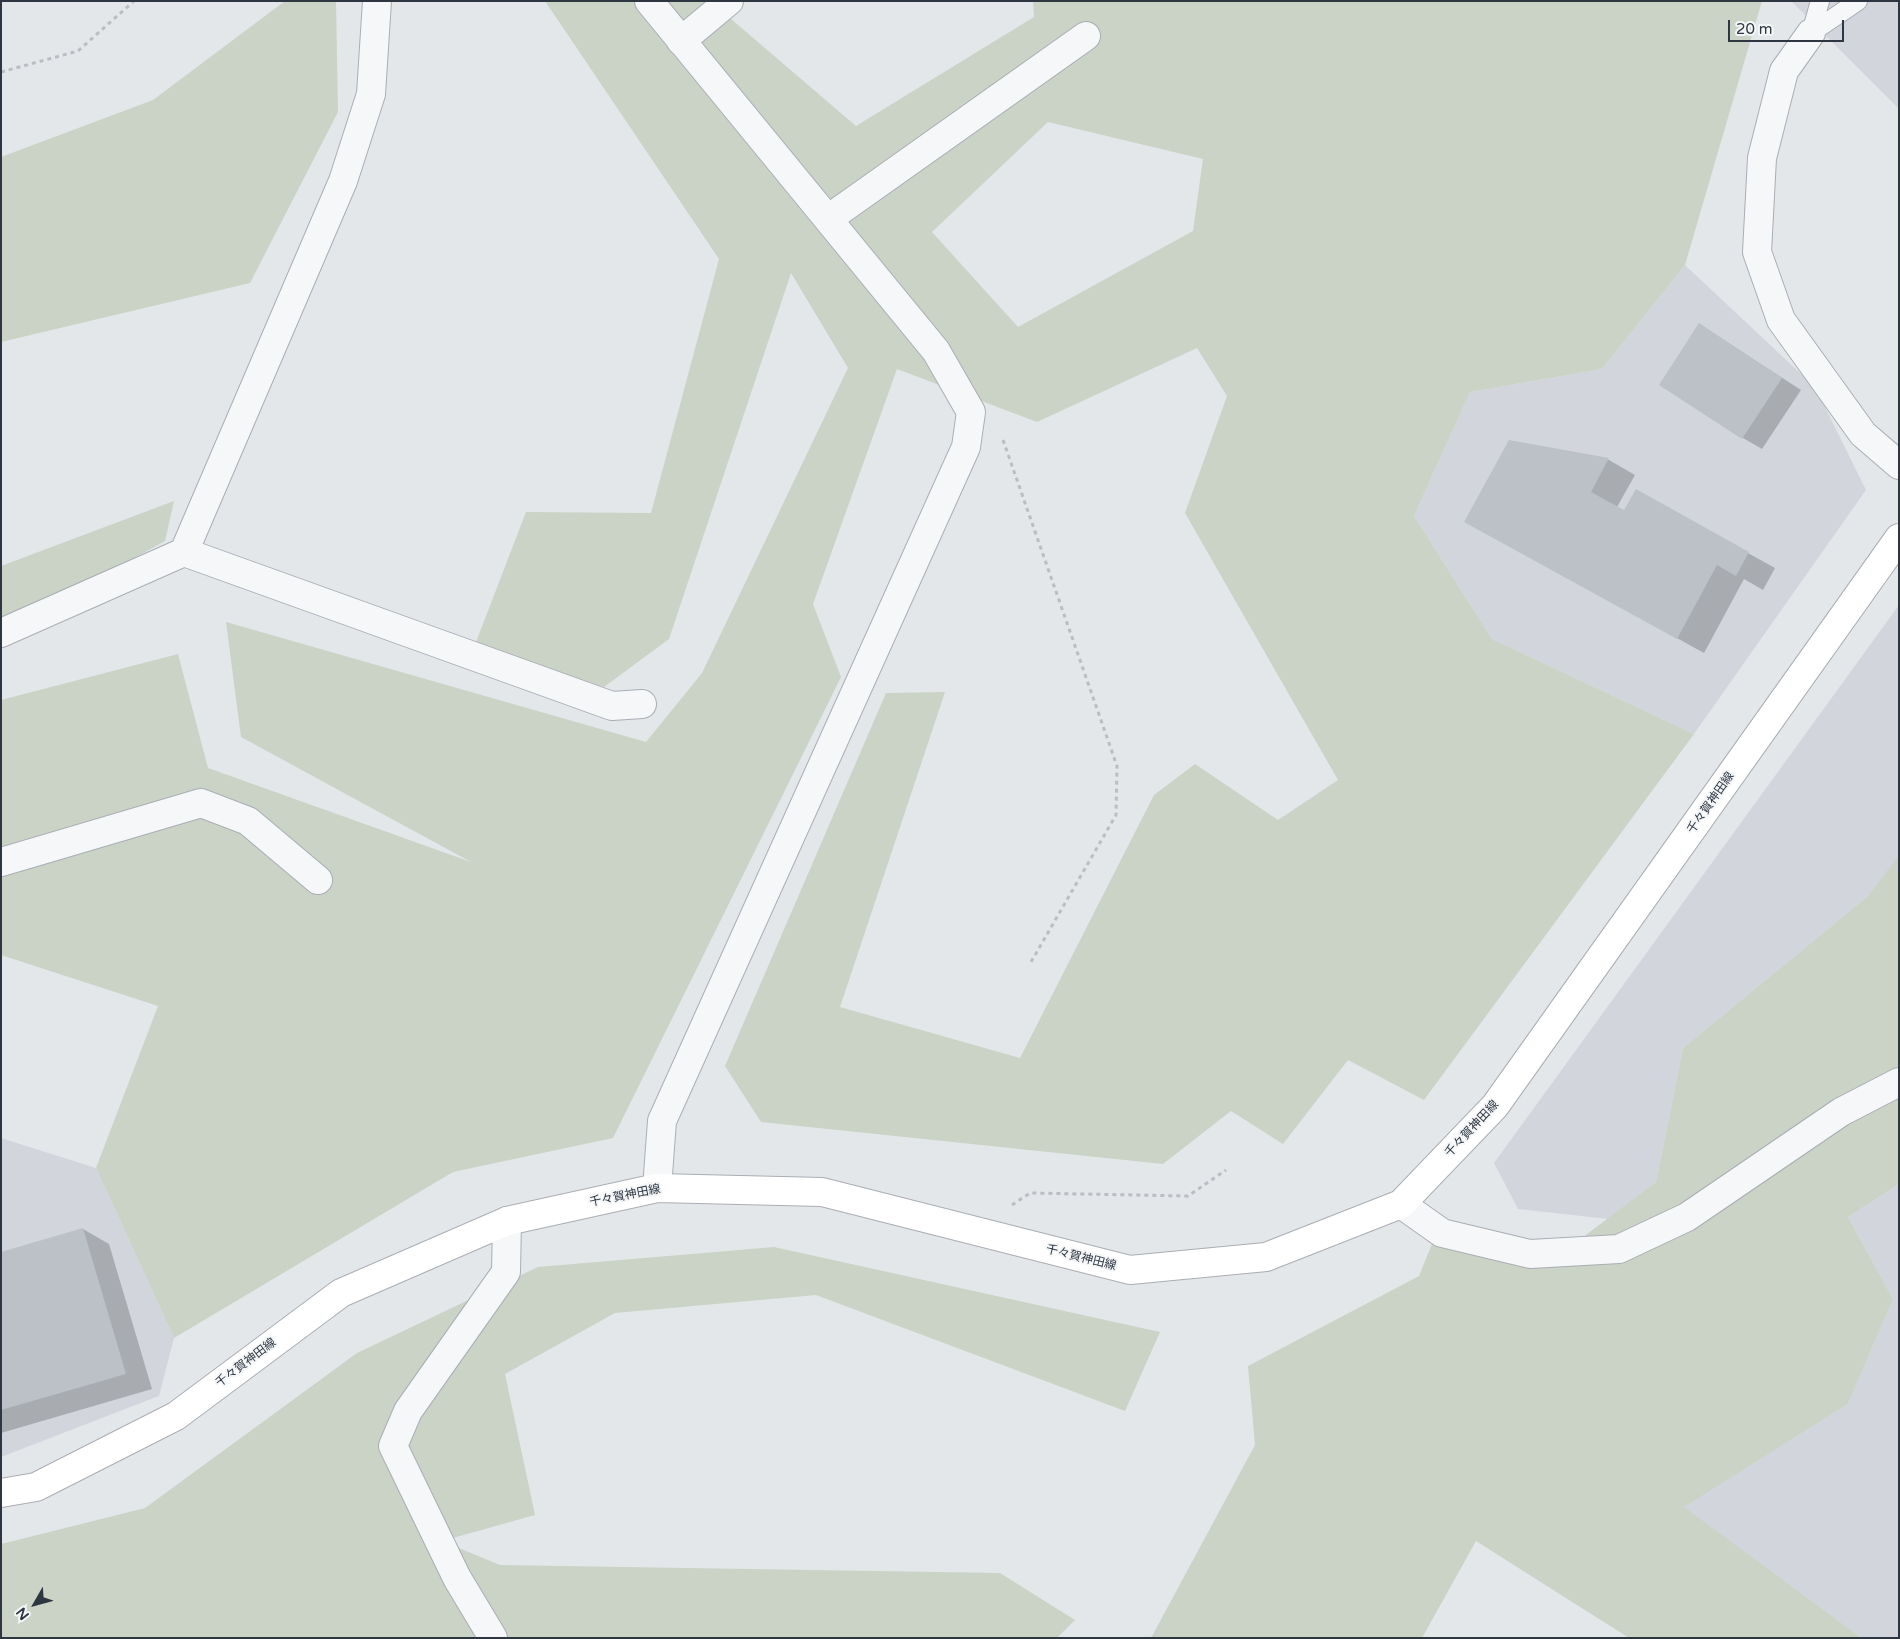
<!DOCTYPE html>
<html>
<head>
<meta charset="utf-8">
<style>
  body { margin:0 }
  #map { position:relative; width:1900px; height:1639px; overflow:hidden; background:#e4e7ea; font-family:"Varela Round",sans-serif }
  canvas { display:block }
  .frame { position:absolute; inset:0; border:2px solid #2d3641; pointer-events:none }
  .north { position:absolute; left:10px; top:1579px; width:50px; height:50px; -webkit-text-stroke:4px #f4f6f8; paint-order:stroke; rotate:232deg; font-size:14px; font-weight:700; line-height:20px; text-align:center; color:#2d3641 }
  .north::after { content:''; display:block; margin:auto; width:18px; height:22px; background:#2d3641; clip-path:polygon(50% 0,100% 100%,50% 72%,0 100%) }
  .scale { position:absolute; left:1728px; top:20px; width:116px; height:22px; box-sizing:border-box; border:2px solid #2d3641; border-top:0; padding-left:6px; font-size:15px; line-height:18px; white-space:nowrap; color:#2d3641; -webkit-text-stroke:4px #f4f6f8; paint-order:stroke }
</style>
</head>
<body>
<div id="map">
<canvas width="1900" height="1639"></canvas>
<div class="frame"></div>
<div class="north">N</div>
<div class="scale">20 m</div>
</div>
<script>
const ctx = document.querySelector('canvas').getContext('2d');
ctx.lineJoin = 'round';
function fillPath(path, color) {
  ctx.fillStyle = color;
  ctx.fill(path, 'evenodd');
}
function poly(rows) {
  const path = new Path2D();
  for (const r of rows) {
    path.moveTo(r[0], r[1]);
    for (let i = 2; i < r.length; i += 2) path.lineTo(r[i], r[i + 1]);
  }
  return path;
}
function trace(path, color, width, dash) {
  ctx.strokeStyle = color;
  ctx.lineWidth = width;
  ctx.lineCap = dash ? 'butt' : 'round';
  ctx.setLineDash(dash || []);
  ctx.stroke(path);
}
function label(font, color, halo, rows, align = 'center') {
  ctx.font = font + ' "Varela Round","Noto Sans JP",sans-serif';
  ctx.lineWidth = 4;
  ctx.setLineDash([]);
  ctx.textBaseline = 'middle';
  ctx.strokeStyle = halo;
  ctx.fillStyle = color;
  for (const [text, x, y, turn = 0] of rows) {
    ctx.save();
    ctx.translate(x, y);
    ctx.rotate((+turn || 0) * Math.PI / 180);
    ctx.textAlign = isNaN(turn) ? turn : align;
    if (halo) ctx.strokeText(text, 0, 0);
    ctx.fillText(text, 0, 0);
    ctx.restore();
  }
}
fillPath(poly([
  [1791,1,1899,1,1899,109],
  [1685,265,1815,387,1866,490,1694,734,1492,639,1414,516,1470,392,1602,369],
  [1899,605,1899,856,1868,896,1683,1048,1656,1182,1608,1219,1518,1209,1494,1163],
  [1,1138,96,1168,174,1338,159,1396,1,1457],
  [1899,1184,1899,1638,1862,1638,1683,1507,1848,1404,1893,1299,1848,1217]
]), '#d2d6dc');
fillPath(poly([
  [285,1,336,1,338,112,250,283,1,342,1,157,153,100],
  [545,1,710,1,856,126,1034,17,1033,1,1762,1,1685,265,1602,369,1470,392,1414,516,1492,639,1694,734,1424,1100,1348,1060,1283,1144,1231,1111,1163,1164,761,1122,725,1066,886,693,945,692,840,1007,1020,1058,1154,795,1195,764,1278,820,1338,780,1185,513,1227,396,1197,348,1037,422,897,369,813,604,841,677,613,1138,453,1172,174,1338,96,1168,158,1006,1,955,1,700,178,654,208,768,471,862,241,737,226,622,646,742,702,673,848,368,791,273,669,639,604,687,473,650,526,512,651,513,719,259],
  [1048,122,1203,159,1193,231,1018,327,932,232],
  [174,501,165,541,1,632,1,566],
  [1899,855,1899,1184,1848,1217,1893,1299,1848,1404,1684,1507,1862,1638,1629,1638,1476,1541,1422,1638,1151,1638,1255,1445,1248,1366,1419,1276,1434,1239,1566,1250,1656,1182,1683,1048,1868,896],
  [774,1247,1160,1332,1125,1411,816,1295,615,1313,505,1374,535,1515,442,1541,500,1565,1000,1573,1075,1620,1057,1638,1,1638,1,1544,145,1508,357,1353,538,1267]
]), '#cad3c6');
fillPath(poly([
  [1719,337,1801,390,1762,449,1743,438],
  [1510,441,1609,460,1635,475,1617,507,1625,512,1636,491,1775,568,1763,590,1744,579,1704,653,1492,536],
  [83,1229,109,1244,152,1389,1,1433,1,1253]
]), '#0003');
fillPath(poly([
  [1699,323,1782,378,1742,439,1659,385],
  [1509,440,1609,458,1591,492,1624,510,1636,489,1749,552,1736,576,1717,565,1677,639,1464,522],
  [83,1228,126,1374,1,1410,1,1252]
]), '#bcc1c7');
const service = poly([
  [1811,33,1858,1],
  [1811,33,1820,1]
]);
const minor = poly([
  [377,1,371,94,343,181,184,552,612,706,642,704],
  [1811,33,1784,71,1762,158,1757,252,1781,320,1863,434,1899,465],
  [681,41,729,1],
  [828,219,1086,36],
  [1,633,184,552],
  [1,862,201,803,248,821,318,880],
  [493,1638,457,1578,393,1446,408,1411,506,1272,507,1221]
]);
const tertiary = poly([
  [649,1,936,351,971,412,966,447,662,1121,657,1188],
  [1401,1204,1442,1233,1530,1254,1619,1249,1687,1217,1841,1112,1899,1082]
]);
const secondary = poly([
  [1,1493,36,1487,176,1416,341,1293,507,1221,657,1188,822,1192,1130,1270,1266,1257,1401,1204,1495,1106,1899,538]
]);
trace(service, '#a9aeb4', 20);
trace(minor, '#a9aeb4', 30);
trace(tertiary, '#a9aeb4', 30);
trace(secondary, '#a9aeb4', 30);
trace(poly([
  [1,72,78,51,134,1],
  [1003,440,1117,766,1116,815,1031,962],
  [1012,1205,1030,1193,1188,1196,1226,1170]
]), '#babdc2', 3, [4, 4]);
trace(service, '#f6f7f9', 18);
trace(minor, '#f6f7f9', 28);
trace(tertiary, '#f6f7f9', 28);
trace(secondary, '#fff', 28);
label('12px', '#2d3641', '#f4f6f8', [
  ["千々賀神田線",1711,803,-55],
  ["千々賀神田線",1472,1129,-47],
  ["千々賀神田線",625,1196,-11],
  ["千々賀神田線",1081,1258,14],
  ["千々賀神田線",246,1363,-37]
]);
</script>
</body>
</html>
